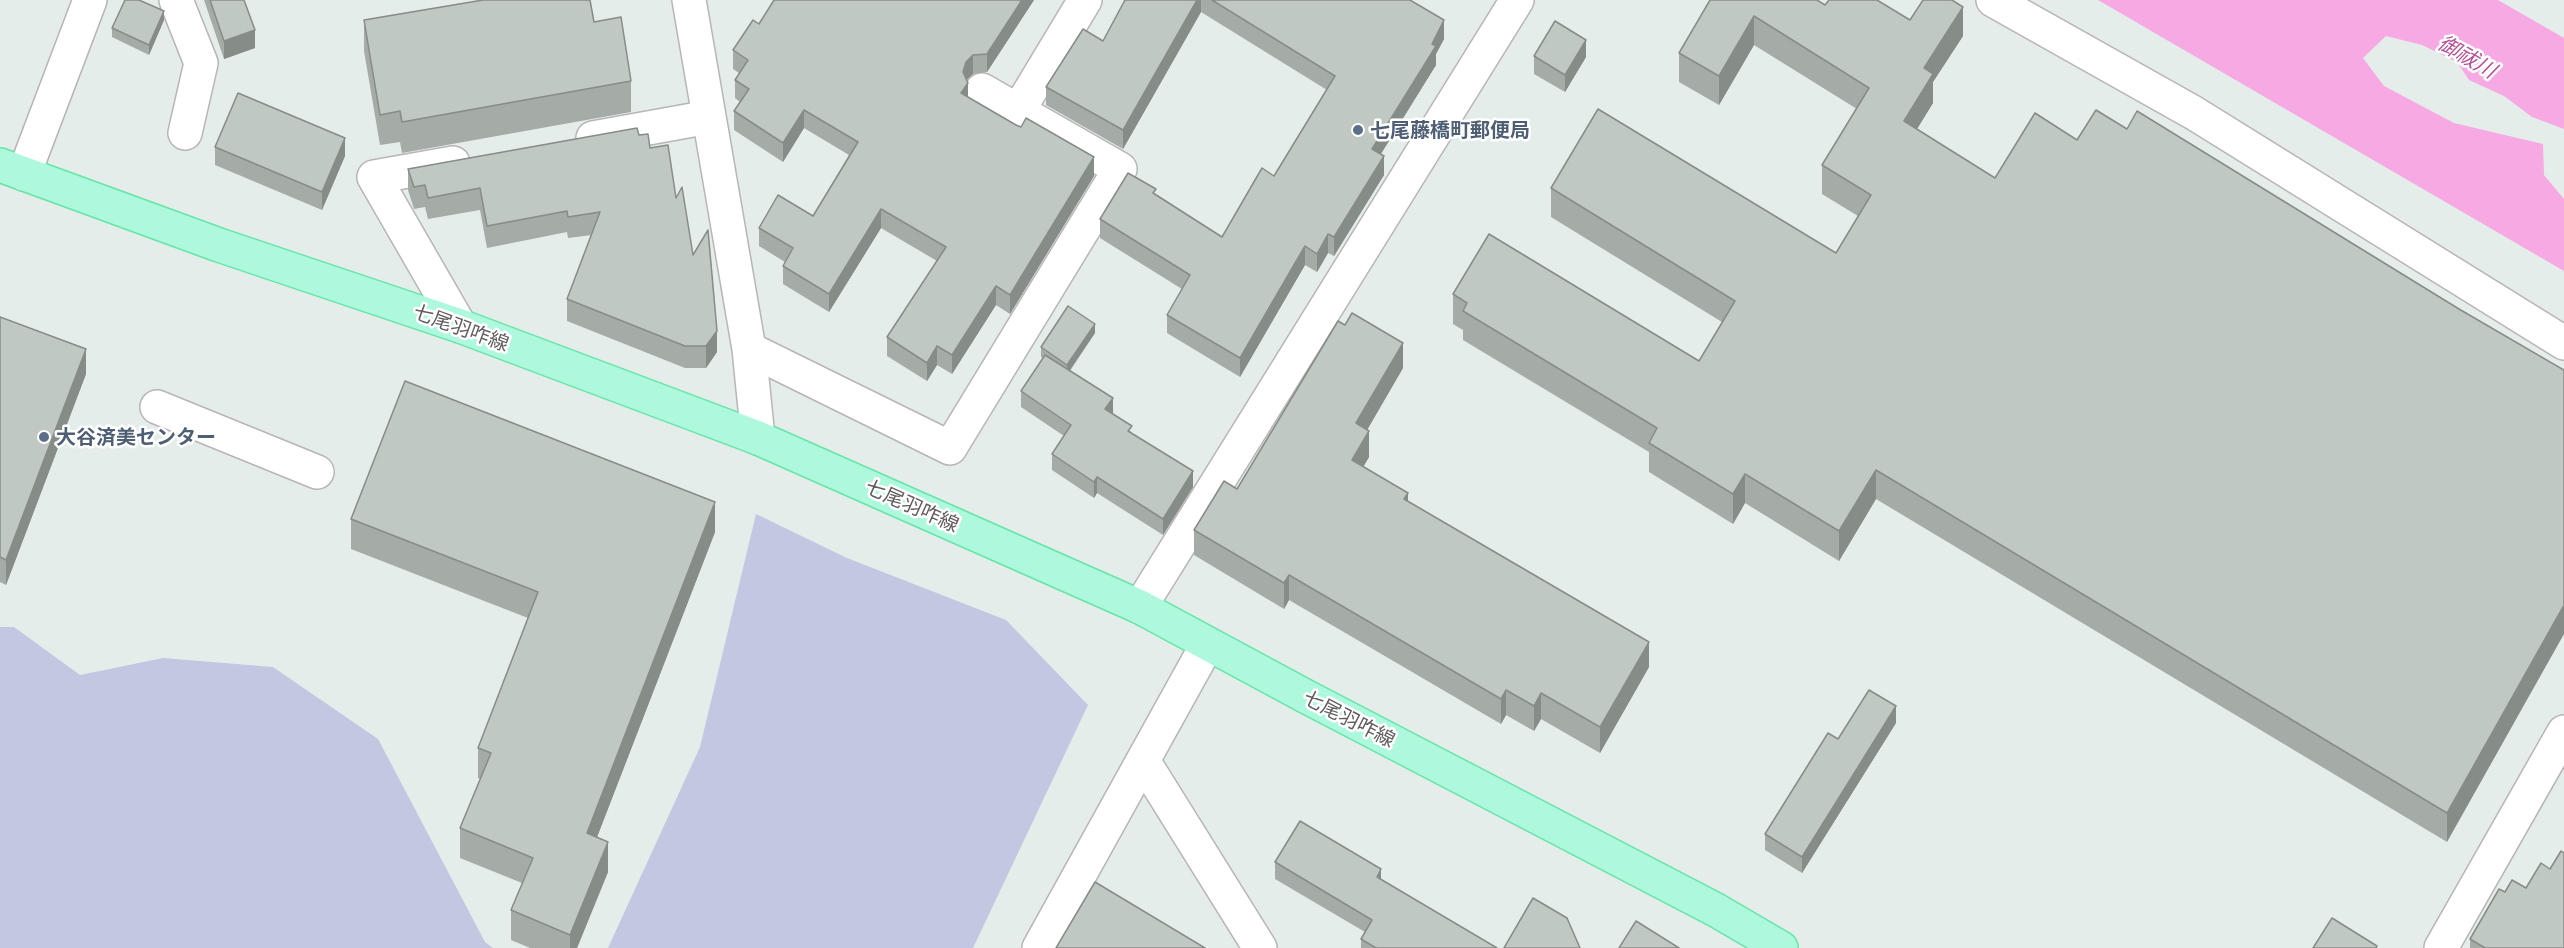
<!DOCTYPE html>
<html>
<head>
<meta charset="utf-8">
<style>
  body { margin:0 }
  canvas { display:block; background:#e4ede9 }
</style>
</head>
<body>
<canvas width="2564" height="948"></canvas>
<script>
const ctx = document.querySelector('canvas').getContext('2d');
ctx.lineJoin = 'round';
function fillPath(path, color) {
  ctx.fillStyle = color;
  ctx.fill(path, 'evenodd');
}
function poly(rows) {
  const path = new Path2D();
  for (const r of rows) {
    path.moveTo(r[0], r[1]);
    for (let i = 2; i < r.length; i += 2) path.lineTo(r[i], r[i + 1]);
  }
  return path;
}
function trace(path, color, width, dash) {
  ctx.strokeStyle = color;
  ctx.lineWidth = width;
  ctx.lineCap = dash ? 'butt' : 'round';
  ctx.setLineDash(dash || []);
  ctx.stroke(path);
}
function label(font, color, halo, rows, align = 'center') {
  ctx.font = font + ' "Exo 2","Noto Sans JP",sans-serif';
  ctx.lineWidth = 5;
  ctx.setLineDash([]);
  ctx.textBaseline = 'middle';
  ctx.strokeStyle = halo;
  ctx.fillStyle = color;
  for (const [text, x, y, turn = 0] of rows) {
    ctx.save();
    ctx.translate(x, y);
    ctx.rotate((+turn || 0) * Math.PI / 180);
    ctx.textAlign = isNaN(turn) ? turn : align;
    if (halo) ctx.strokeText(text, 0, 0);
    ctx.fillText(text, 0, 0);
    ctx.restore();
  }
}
fillPath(poly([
  [756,514,847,558,1006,620,1088,705,973,948,608,948,700,747],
  [0,627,14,627,80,675,163,658,273,667,378,739,485,942,493,948,0,948]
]), '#c2c8e2');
fillPath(poly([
  [2098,0,2498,0,2564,38,2564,129,2532,117,2504,96,2469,80,2457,62,2422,45,2386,36,2363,58,2384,86,2454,123,2543,144,2544,175,2564,199,2564,271]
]), '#f7a9e4');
const minor = poly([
  [176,0,201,63,185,133],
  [689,0,749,349,758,438],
  [1993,0,2194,113,2564,343],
  [1018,111,1085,0],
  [593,138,709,117],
  [453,163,374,177,460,326],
  [24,174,90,0],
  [749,349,950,448,1120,169,982,90],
  [157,407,317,472],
  [1140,607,1517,0],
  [1144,762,1260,948],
  [1039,948,1207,645],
  [2441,948,2564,732]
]);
const major = poly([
  [0,165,219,245,460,326,758,438,1140,607,1305,696,1716,910,1781,948]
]);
trace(minor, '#b9b4b7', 36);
trace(major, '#65e5a8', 36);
trace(minor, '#fff', 33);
trace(major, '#aef8de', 33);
fillPath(poly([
  [204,0,244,0,255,48,224,59],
  [774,0,1034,0,987,72,973,74,967,80,968,97,1094,176,1010,314,996,305,952,374,937,365,927,381,887,356,887,337,937,261,881,228,829,312,783,284,783,266,785,262,759,246,759,228,813,216,849,155,804,128,783,162,734,130,734,111,740,102,735,98,735,80,739,73,733,69,733,50,759,24],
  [1125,0,1410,0,1444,39,1436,54,1436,65,1381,154,1384,175,1334,256,1328,253,1317,272,1305,265,1240,377,1167,333,1167,315,1182,289,1100,238,1100,219,1156,194,1222,237,1274,176,1327,90,1201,12,1123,149,1046,105,1046,87,1103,41],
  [1710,0,1825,5,1910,20,1963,36,1933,82,1933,103,1917,129,1995,178,2077,140,2127,129,2459,309,2447,842,1876,499,1839,561,1745,503,1733,524,1649,472,1649,452,1463,340,1463,330,1453,324,1453,294,1699,361,1722,322,1551,217,1551,188,1836,253,1858,216,1822,194,1822,165,1857,109,1754,45,1719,105,1679,82,1679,53],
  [164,20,149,55,112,37,112,28],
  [364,20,594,22,631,81,631,112,402,153,400,142,380,145,364,51],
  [1534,56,1586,57,1565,92,1534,74],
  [639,135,650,148,676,198,693,255,717,352,706,368,685,368,567,321,567,299,592,235,568,238,567,232,487,248,480,210,428,219,425,207,414,209,408,190,408,169],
  [215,147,345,156,322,210,215,165],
  [0,317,86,374,6,585,0,582],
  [1095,333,1070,371,1132,433,1193,487,1163,535,1097,493,1094,498,1052,470,1052,454,1064,436,1021,407,1021,391,1043,358,1041,357,1041,347],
  [1403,368,1367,430,1369,457,1363,467,1408,502,1649,667,1600,753,1541,719,1534,731,1506,715,1501,724,1289,600,1284,609,1194,555,1194,530,1237,489],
  [351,519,715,532,597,837,608,872,577,948,530,948,511,940,511,910,522,883,460,858,460,828,480,779,478,778,478,748,528,618,351,549],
  [1896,723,1802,873,1765,850,1765,834,1838,739],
  [1275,862,1381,879,1497,948,1361,948,1361,939,1365,932,1275,879],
  [2526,888,2564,948,2470,948,2470,939,2505,892]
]), '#a5aca8');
fillPath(poly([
  [1022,0,1034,0,987,72,987,54],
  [1197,0,1201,0,1201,12,1123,149,1123,130],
  [1963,7,1963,36,1933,82,1933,103,1904,150,1904,121,1924,68],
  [164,11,164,20,149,55,149,45],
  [1754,16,1754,45,1719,105,1719,76],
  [1444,20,1444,39,1436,54,1436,65,1372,168,1372,149],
  [255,30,255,48,224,59,224,41],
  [1586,40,1586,57,1565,92,1565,75],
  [973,55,973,74,966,80,968,83,968,102,961,93,963,72,966,62],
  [804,110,804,128,783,162,783,143],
  [345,138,345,156,322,210,322,192],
  [1384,156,1384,175,1334,256,1334,237],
  [1094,157,1094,176,1010,314,1010,295],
  [881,209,881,228,829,312,829,294],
  [1328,234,1328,253,1317,272,1317,254],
  [1305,246,1305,265,1240,377,1240,358],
  [996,286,996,305,952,374,952,355],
  [1095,324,1095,333,1067,374,1067,365],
  [717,331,717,352,706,368,706,346],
  [1403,343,1403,368,1356,449,1356,423],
  [937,346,937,365,927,381,927,363],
  [86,349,86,374,6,585,6,560],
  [1113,398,1113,414,1105,409],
  [1369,431,1369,457,1352,486,1352,460],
  [1876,470,1876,499,1839,561,1839,531],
  [1193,471,1193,487,1163,535,1163,519],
  [1745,474,1745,503,1733,524,1733,494],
  [1097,477,1097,493,1094,498,1094,482],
  [1408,493,1408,518,1404,499],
  [715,502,715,532,587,863,587,833],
  [1289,575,1289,600,1284,609,1284,583],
  [2564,605,2564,634,2447,842,2447,813],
  [1649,642,1649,667,1600,753,1600,727],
  [1506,690,1506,715,1501,724,1501,699],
  [1541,693,1541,719,1534,731,1534,706],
  [1896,706,1896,723,1802,873,1802,857],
  [608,842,608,872,577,948,570,948,570,935],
  [1381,869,1381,886,1377,877]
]), '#868c88');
const building = poly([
  [125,0,139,0,164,11,149,45,112,28,125,0],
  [210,0,244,0,255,30,224,41,210,0],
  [483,0,590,0,594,22,621,17,631,81,402,122,400,111,380,115,364,20,483,0],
  [774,0,1022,0,987,54,973,55,966,62,963,72,968,83,961,93,1016,125,1021,127,1026,118,1094,157,1010,295,996,286,952,355,937,346,927,363,887,337,946,247,881,209,829,294,783,266,793,248,759,228,778,195,813,216,858,142,804,110,783,143,734,111,749,89,735,80,748,60,733,50,753,20,759,24,774,0],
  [1125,0,1197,0,1123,130,1046,87,1083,29,1103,41,1125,0],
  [1212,0,1410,0,1444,20,1432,44,1436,46,1372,149,1384,156,1334,237,1328,234,1317,254,1305,246,1240,358,1167,315,1190,275,1100,219,1128,173,1156,189,1153,193,1222,237,1262,168,1274,176,1335,76,1212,0],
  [1710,0,1817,0,1825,5,1829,0,1877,0,1910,20,1923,0,1952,0,1963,7,1924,68,1933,74,1904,121,1995,178,2035,113,2077,140,2096,110,2127,129,2137,111,2459,309,2564,370,2564,605,2447,813,1876,470,1839,531,1745,474,1733,494,1649,443,1657,428,1463,311,1467,303,1453,294,1489,234,1699,361,1735,301,1551,188,1598,109,1836,253,1871,195,1822,165,1869,88,1754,16,1719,76,1679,53,1710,0],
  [1555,21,1586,40,1565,75,1534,56,1555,21],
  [238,93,345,138,322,192,215,147,238,93],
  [637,128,639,135,648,134,650,148,668,145,676,198,682,187,693,255,708,230,717,331,706,346,685,346,567,299,600,212,568,217,567,211,487,226,480,188,428,198,425,185,414,187,408,169,637,128],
  [1068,306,1095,324,1067,365,1041,347,1068,306],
  [1352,313,1403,343,1356,423,1369,431,1352,460,1408,493,1404,499,1649,642,1600,727,1541,693,1534,706,1506,690,1501,699,1289,575,1284,583,1194,530,1224,481,1237,489,1338,321,1345,325,1352,313],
  [0,317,86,349,6,560,0,557,0,317],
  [1045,355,1113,398,1105,409,1132,426,1128,431,1193,471,1163,519,1097,477,1094,482,1052,454,1071,425,1021,391,1045,355],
  [405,381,715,502,587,833,608,842,570,935,511,910,533,858,460,828,491,753,478,748,538,592,351,519,405,381],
  [1869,690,1896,706,1802,857,1765,834,1828,733,1838,739,1869,690],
  [1300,821,1381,869,1377,877,1497,948,1376,948,1361,939,1372,920,1275,862,1300,821],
  [2561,851,2564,853,2564,948,2485,948,2470,939,2499,889,2505,892,2512,880,2526,888,2541,863,2550,869,2561,851],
  [1095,882,1205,948,1056,948,1095,882],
  [1533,898,1567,918,1580,948,1504,948,1533,898],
  [2332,918,2377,946,2376,948,2313,948,2332,918],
  [1636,921,1679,948,1619,948,1636,921]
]);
fillPath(building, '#c0c8c3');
trace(building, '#868c88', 1.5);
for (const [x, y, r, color] of [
  [1358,130,6,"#5c6f8a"],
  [44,437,6,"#5c6f8a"]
]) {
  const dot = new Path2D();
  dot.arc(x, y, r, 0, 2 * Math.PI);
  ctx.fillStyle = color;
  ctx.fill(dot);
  trace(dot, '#fff', 2);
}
label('bold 20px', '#4e5e75', '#fff', [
  ["七尾藤橋町郵便局",1370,130],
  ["大谷済美センター",56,437]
], 'left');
label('20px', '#635c60', '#fff', [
  ["七尾羽咋線",461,328,20],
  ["七尾羽咋線",912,506,24],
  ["七尾羽咋線",1349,719,27]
]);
label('italic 21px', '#b84e96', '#fff', [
  ["御祓川",2467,57,30]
]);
</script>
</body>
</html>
